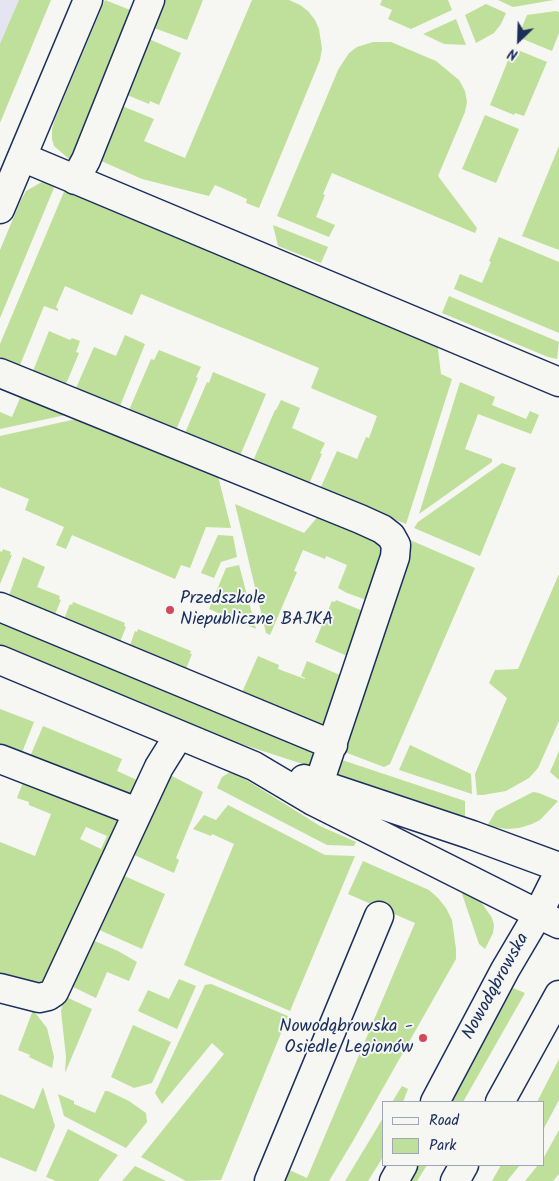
<!DOCTYPE html>
<html>
<head>
<meta charset="utf-8">
<style>
  body { margin:0 }
  #map { position:relative; width:559px; height:1181px; overflow:hidden; background:#f6f6f2; font-family:Kalam,sans-serif }
  canvas { display:block }
  .legend { position:absolute; left:382px; top:1101px; width:162px; height:65px; box-sizing:border-box; background:#f6f6f2; border:1px solid #9ea6b7; margin:0; padding:6px 9px; list-style:none; font-size:15px; color:#1b2f5e }
  .legend li { display:flex; align-items:center; gap:10px; height:25px }
  .legend b { width:25px; border:1px solid #9ea6b7 }
  .north { position:absolute; left:494px; top:15px; width:50px; height:50px; -webkit-text-stroke:4px #f6f6f2; paint-order:stroke; rotate:204deg; font-size:14px; font-weight:700; line-height:20px; text-align:center; color:#1b2f5e }
  .north::after { content:''; display:block; margin:auto; width:18px; height:22px; background:#1b2f5e; clip-path:polygon(50% 0,100% 100%,50% 72%,0 100%) }
</style>
</head>
<body>
<div id="map">
<canvas width="559" height="1181"></canvas>
<ul class="legend">
<li><b style="height:6px;background:#f6f6f2"></b>Road</li>
<li><b style="height:14px;background:#bee09a"></b>Park</li>
</ul>
<div class="north">N</div>
</div>
<script>
const ctx = document.querySelector('canvas').getContext('2d');
ctx.lineJoin = 'round';
function fillPath(path, color) {
  ctx.fillStyle = color;
  ctx.fill(path, 'evenodd');
}
function poly(rows) {
  const path = new Path2D();
  for (const r of rows) {
    path.moveTo(r[0], r[1]);
    for (let i = 2; i < r.length; i += 2) path.lineTo(r[i], r[i + 1]);
  }
  return path;
}
function trace(path, color, width, dash) {
  ctx.strokeStyle = color;
  ctx.lineWidth = width;
  ctx.lineCap = dash ? 'butt' : 'round';
  ctx.setLineDash(dash || []);
  ctx.stroke(path);
}
function label(font, color, halo, rows, align = 'center') {
  ctx.font = font + ' Kalam,sans-serif';
  ctx.lineWidth = 4;
  ctx.setLineDash([]);
  ctx.textBaseline = 'middle';
  ctx.strokeStyle = halo;
  ctx.fillStyle = color;
  for (const [text, x, y, turn = 0] of rows) {
    ctx.save();
    ctx.translate(x, y);
    ctx.rotate((+turn || 0) * Math.PI / 180);
    ctx.textAlign = isNaN(turn) ? turn : align;
    if (halo) ctx.strokeText(text, 0, 0);
    ctx.fillText(text, 0, 0);
    ctx.restore();
  }
}
fillPath(poly([
  [0,0,41,0,0,98]
]), '#e5e5f1');
fillPath(poly([
  [19,0,51,0,0,123,0,44],
  [105,0,138,13,83,146,69,159,54,146,52,139,52,129,55,119],
  [165,0,203,0,187,40,154,28],
  [252,0,289,0,300,5,308,11,315,20,319,29,322,49,320,60,259,208,246,203,247,199,215,185,209,196,142,179,99,160,122,106,154,119,144,141,185,158],
  [382,0,448,0,452,10,411,29,388,19,392,10,380,5],
  [498,0,554,0,513,7],
  [486,4,506,13,501,24,494,33,476,43,465,15],
  [556,11,559,12,559,33,552,51,518,37,527,15],
  [456,19,466,45,444,44,423,34],
  [149,39,181,53,159,105,150,101,149,104,127,95],
  [373,42,391,42,436,61,459,80,465,91,467,102,465,112,438,176,477,228,475,233,332,173,323,194,325,195,316,217,335,225,329,237,277,216,338,70,349,53,357,47],
  [513,48,547,62,524,116,515,113,514,115,490,105],
  [485,115,519,129,496,183,462,169],
  [559,146,559,250,522,236],
  [47,181,56,183,0,318,0,250,20,202,26,191,40,183],
  [66,187,437,341,441,374,452,379,406,524,320,489,337,451,357,459,366,437,369,438,377,416,311,388,319,368,141,294,132,315,65,286,56,307,58,309,58,311,44,306,20,365,0,357,0,344],
  [273,225,328,247,321,263,278,246],
  [499,237,559,262,559,333,454,289,460,274,482,283,491,262,489,261],
  [449,296,559,342,557,359,548,357,442,313],
  [49,331,70,340,72,338,80,341,76,352,79,353,66,384,33,371],
  [125,335,145,344,120,406,76,388,94,347,116,356],
  [159,350,201,367,196,377,198,378,176,430,129,410,151,359,154,360],
  [213,372,266,394,240,456,185,433,207,382,209,383],
  [460,382,495,397,492,405,526,419,530,411,539,415,531,434,478,414,465,449,492,459,492,462,419,514],
  [23,391,75,413,0,429,0,412,12,417],
  [281,400,300,408,292,428,325,443,320,453,322,454,309,484,253,461,275,410,276,410],
  [85,417,217,472,231,528,206,527,190,568,181,565,175,579,72,535,66,549,56,545,64,527,25,510,29,499,0,487,0,436],
  [502,463,516,468,480,556,414,528,418,522],
  [235,504,304,533,320,514,377,537,384,563,372,602,347,593,338,588,347,565,326,556,325,559,303,550,294,571,297,572,270,635,266,633],
  [218,535,233,536,237,557,221,562,214,578,201,573],
  [410,540,475,568,390,764,384,767,342,751],
  [3,549,11,552,10,555,12,555,0,584,0,551,2,552],
  [23,557,45,567,37,587,60,596,59,599,61,600,53,619,7,601],
  [239,565,256,629,209,609,226,568],
  [559,574,559,721,538,768,529,778,506,791,483,795,477,795,475,774,507,698,489,683,495,670,518,669],
  [336,600,368,613,354,659,315,642,332,601,335,602],
  [73,602,125,623,124,626,126,627,118,647,62,624,70,604,72,605],
  [0,618,318,751,312,767,235,742,0,646],
  [138,629,191,651,190,654,192,654,184,674,128,651,135,631,137,632],
  [258,656,279,665,278,669,305,679,305,678,301,676,307,661,347,678,333,723,320,731,240,697],
  [0,709,34,722,21,755,0,747],
  [43,726,122,759,117,771,137,780,129,798,29,759],
  [410,745,471,774,472,794,399,770],
  [559,751,559,780,550,772],
  [339,759,465,801,465,819,337,775],
  [232,771,320,826,356,842,354,846,327,845,217,788,222,777],
  [166,773,203,792,176,858,179,860,174,873,130,853],
  [25,777,125,817,49,982,35,985,0,976,0,842,35,856,51,814,29,805,29,802,17,798],
  [86,827,107,836,101,849,80,839],
  [533,792,539,793,558,801,540,820,532,824,519,828,507,829,487,826,496,811],
  [228,805,325,855,355,856,290,1011,184,965,234,844,212,834,211,836,193,829,204,815,216,820],
  [363,861,429,890,438,898,446,908,452,920,456,949,456,959,353,1141,329,1181,282,1181,287,1169,307,1178,415,923,348,894],
  [120,874,165,894,142,949,95,928],
  [464,890,481,902,492,918,494,925,493,933,485,949,479,944,462,894],
  [90,939,118,951,137,962,129,981,107,972,96,998,69,985],
  [179,979,196,986,177,1029,138,1011,148,990,169,999],
  [211,984,288,1016,221,1180,186,1181,141,1157,224,1054,212,1043,162,1104,155,1093,205,985],
  [513,988,525,993,463,1102,450,1102],
  [64,996,92,1009,65,1073,66,1057,61,1011],
  [33,1010,47,1028,54,1057,52,1068,29,1057,30,1055,18,1050],
  [133,1025,171,1042,152,1083,134,1088,111,1077],
  [559,1059,559,1100,543,1130,543,1102,537,1102],
  [402,1086,408,1089,403,1102,392,1102],
  [43,1087,55,1126,36,1172,0,1157,0,1094,34,1109],
  [105,1091,108,1091,129,1101,146,1113,147,1122,126,1148,64,1116,58,1094,74,1101,74,1104,95,1113],
  [383,1118,383,1157,368,1181,345,1181],
  [68,1129,118,1155,98,1181,56,1181,46,1177],
  [559,1130,559,1174,553,1181,525,1181,538,1165,543,1165,543,1159],
  [414,1165,427,1165,417,1181,405,1181],
  [501,1165,520,1165,507,1181,492,1181],
  [135,1166,166,1181,122,1181]
]), '#bee09a');
const street = poly([
  [22,157,559,382],
  [75,180,86,160,150,0],
  [0,209,88,0],
  [0,373,360,519,382,529,391,536,396,545,395,557,313,801],
  [0,607,333,745],
  [0,660,254,766,313,801,538,914],
  [0,759,137,812],
  [304,779,472,835,559,867],
  [0,988,39,998,48,996,54,992,159,767,179,735],
  [269,1181,379,916]
]);
const secondary = poly([
  [538,914,559,924],
  [435,1102,505,970,538,914,559,872],
  [500,1102,559,995],
  [394,1181,403,1165],
  [455,1181,464,1165]
]);
trace(street, '#1b2f5e', 31);
trace(secondary, '#1b2f5e', 31);
trace(street, '#f6f6f2', 28);
trace(secondary, '#f6f6f2', 28);
for (const [x, y, r, color] of [
  [170,610,5,"#d1495b"],
  [423,1038,5,"#d1495b"]
]) {
  const dot = new Path2D();
  dot.arc(x, y, r, 0, 2 * Math.PI);
  ctx.fillStyle = color;
  ctx.fill(dot);
  trace(dot, '#f6f6f2', 2);
}
label('18px', '#1b2f5e', '#f6f6f2', [
  ["Przedszkole",180,600],
  ["Niepubliczne BAJKA",180,621],
  ["Nowodąbrowska -",413,1028,"right"],
  ["Osiedle Legionów",413,1049,"right"]
], 'left');
label('18px', '#1b2f5e', '#f6f6f2', [
  ["Nowodąbrowska",497,987,-61]
]);
</script>
</body>
</html>
